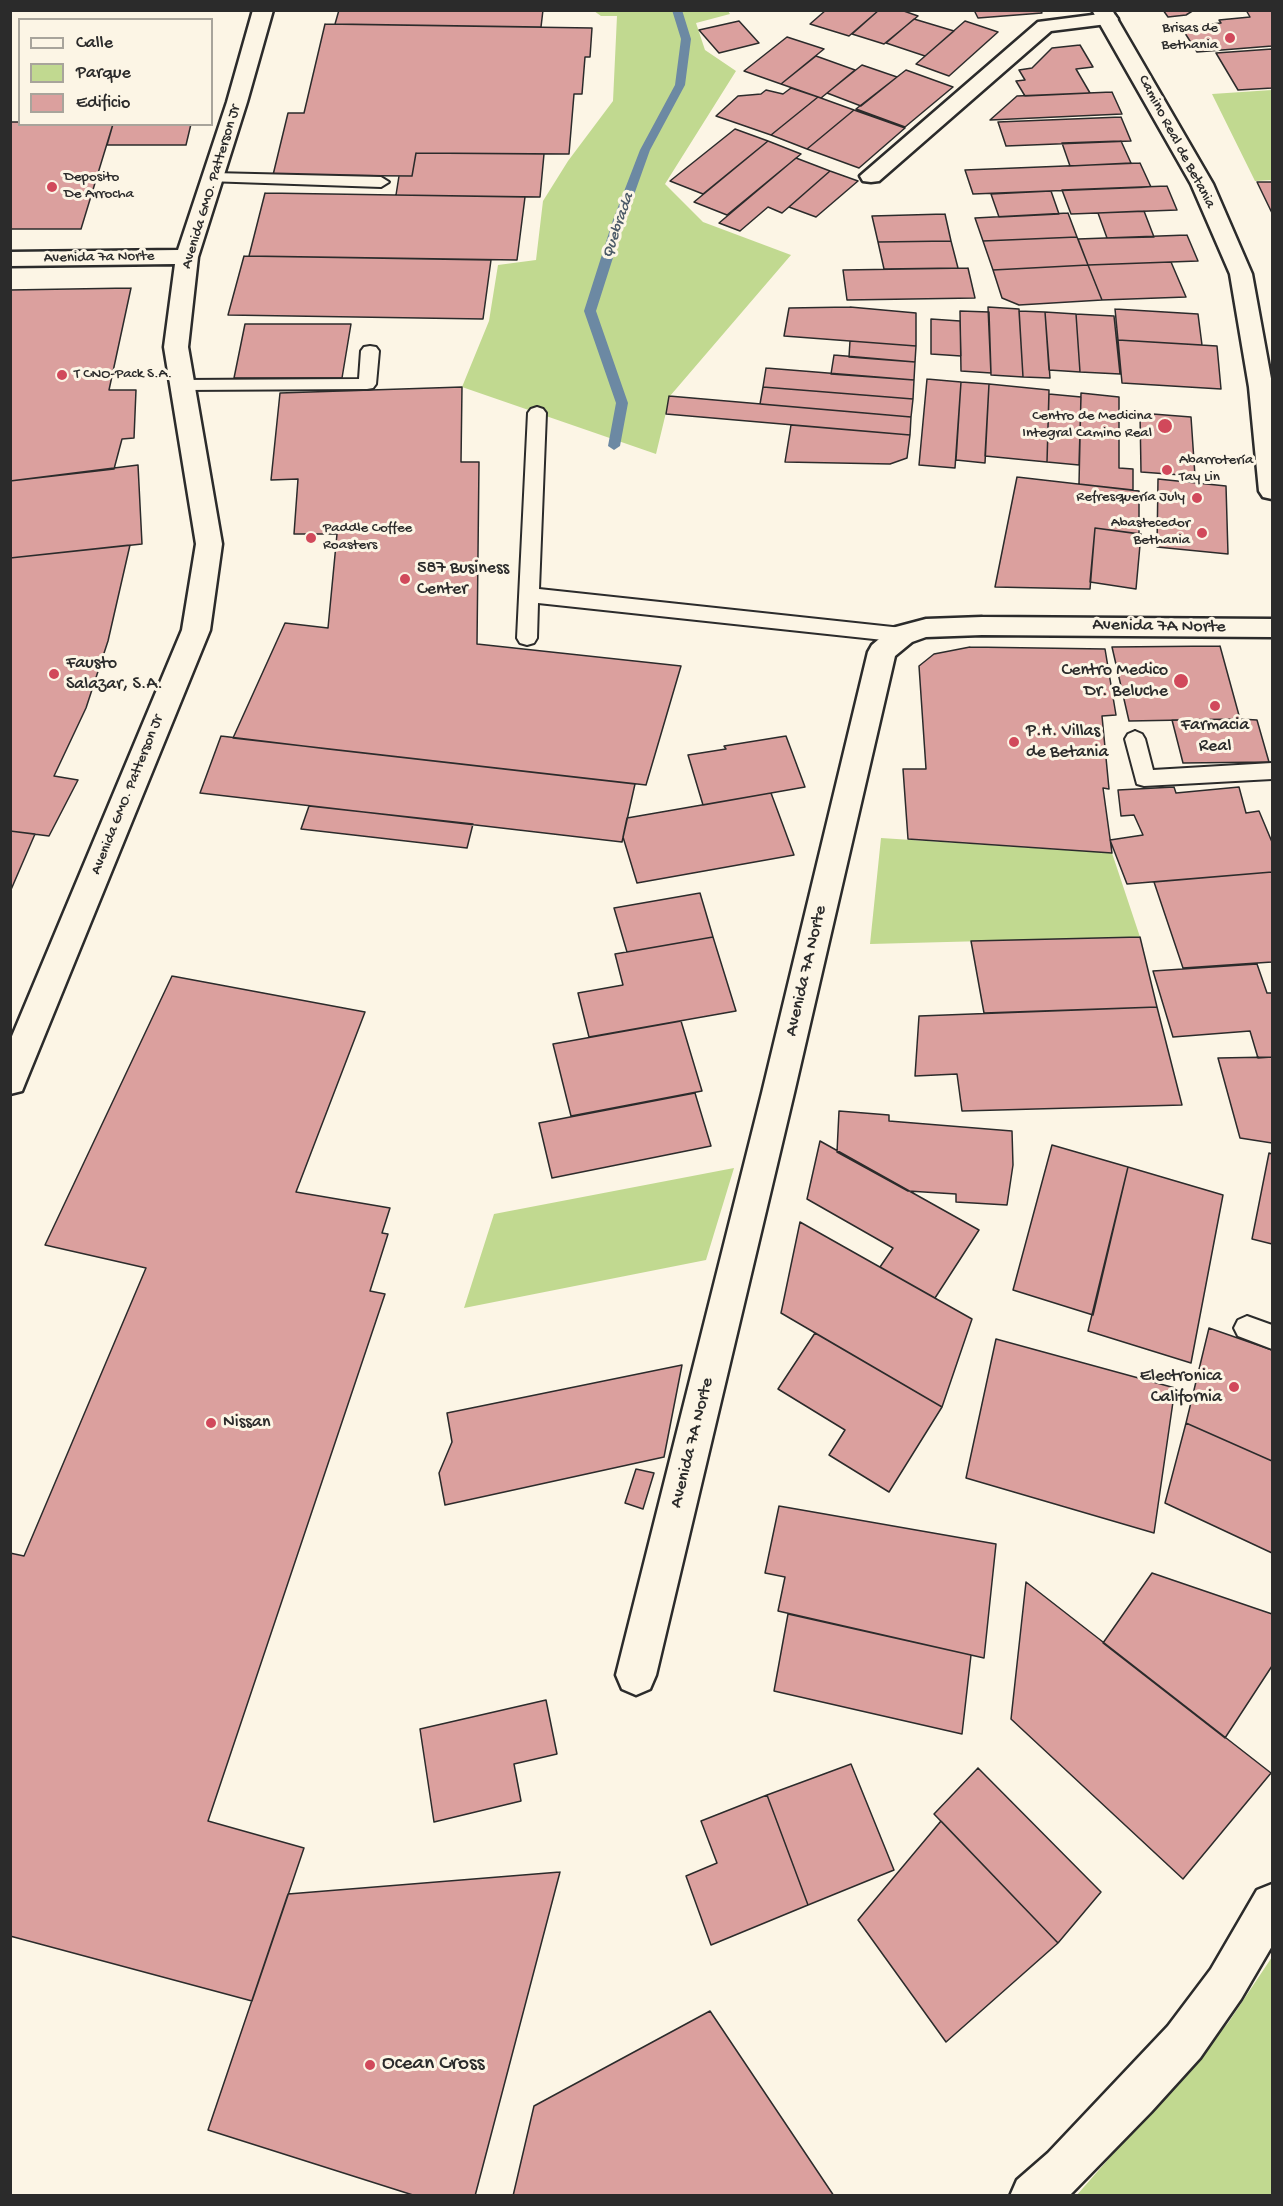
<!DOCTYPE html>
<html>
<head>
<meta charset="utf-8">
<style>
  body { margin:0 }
  #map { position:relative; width:1283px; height:2206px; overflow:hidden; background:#fcf5e5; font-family:"Gochi Hand",sans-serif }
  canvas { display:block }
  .frame { position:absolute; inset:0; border:12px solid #2b2b2b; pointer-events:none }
  .legend { position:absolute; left:18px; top:18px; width:195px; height:108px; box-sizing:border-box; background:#fcf5e5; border:2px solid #a8a49b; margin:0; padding:8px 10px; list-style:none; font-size:18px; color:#2b2b2b }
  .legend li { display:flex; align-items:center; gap:12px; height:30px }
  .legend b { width:30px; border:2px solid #a8a49b }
</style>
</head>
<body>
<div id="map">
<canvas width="1283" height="2206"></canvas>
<div class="frame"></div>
<ul class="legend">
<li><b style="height:8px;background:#fcf5e5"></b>Calle</li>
<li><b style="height:16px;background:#c1d990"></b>Parque</li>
<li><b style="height:16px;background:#dba09e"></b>Edificio</li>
</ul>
</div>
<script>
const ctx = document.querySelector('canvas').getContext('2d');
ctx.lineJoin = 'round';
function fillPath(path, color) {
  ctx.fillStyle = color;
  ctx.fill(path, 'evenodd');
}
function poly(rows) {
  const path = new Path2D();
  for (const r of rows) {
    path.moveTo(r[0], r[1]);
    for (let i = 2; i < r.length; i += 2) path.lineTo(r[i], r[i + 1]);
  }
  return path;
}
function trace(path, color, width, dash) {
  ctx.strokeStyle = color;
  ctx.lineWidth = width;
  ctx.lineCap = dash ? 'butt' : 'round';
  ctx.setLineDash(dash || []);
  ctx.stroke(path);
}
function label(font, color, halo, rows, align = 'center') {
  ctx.font = font + ' "Gochi Hand",sans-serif';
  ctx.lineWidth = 6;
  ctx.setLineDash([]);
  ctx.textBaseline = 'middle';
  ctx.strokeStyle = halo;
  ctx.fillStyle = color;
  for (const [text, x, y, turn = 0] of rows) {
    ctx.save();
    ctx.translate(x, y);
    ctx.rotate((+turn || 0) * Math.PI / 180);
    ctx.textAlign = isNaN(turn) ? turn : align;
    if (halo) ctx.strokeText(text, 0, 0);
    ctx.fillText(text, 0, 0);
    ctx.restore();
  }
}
fillPath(poly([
  [594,11,728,11,730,14,696,23,705,50,736,71,665,184,703,222,791,255,670,396,656,454,462,387,489,321,498,265,536,260,543,201,568,161,613,101,617,16,601,16],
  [1272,90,1272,180,1255,181,1212,94],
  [881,838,1112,853,1140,937,870,944],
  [734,1168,706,1260,464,1308,494,1214],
  [1272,1957,1272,2195,1076,2196,1228,2023]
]), '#c1d990');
fillPath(poly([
  [672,10,682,10,691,39,685,85,650,150,625,220,596,311,628,403,620,446,614,450,608,446,616,403,584,311,613,220,640,150,675,85,681,39,672,10]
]), '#6c89a3');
const building = poly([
  [339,10,543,10,541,27,335,24,339,10],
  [826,10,879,10,849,36,810,24,826,10],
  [879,10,901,10,918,16,884,44,852,34,879,10],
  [974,10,1040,10,1042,13,978,18,974,10],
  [1163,10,1194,10,1186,15,1168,17,1163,10],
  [1246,10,1272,10,1272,46,1197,52,1183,30,1204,29,1201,25,1221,23,1219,20,1250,17,1246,10],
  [914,19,954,31,925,56,886,43,914,19],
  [739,21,759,43,719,53,699,30,739,21],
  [965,21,998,32,949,76,916,64,965,21],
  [325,24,592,28,590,57,585,57,582,94,574,94,569,154,416,153,412,176,273,175,288,113,304,113,325,24],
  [787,37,824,49,781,84,744,71,787,37],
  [1080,45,1093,67,1076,69,1090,93,1025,96,1016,81,1025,80,1019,70,1032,68,1052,48,1080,45],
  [1272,49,1272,88,1238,90,1216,53,1272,49],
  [816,56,855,70,821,98,781,84,816,56],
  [862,65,897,77,861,106,827,93,862,65],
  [906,70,953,87,905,127,856,109,906,70],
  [791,88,818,97,771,135,716,116,738,96,761,94,766,90,783,94,791,88],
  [1112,92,1122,114,990,120,1017,96,1112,92],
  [818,97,854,110,807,149,771,135,818,97],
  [854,110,905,128,859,168,807,149,854,110],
  [1121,117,1131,141,1006,146,998,122,1121,117],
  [10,122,20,122,20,124,113,124,81,229,10,229,10,122],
  [113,124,191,124,186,145,107,145,113,124],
  [735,129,768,141,703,194,670,181,735,129],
  [768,141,801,154,727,215,694,202,768,141],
  [1121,141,1131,163,1070,166,1062,143,1121,141],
  [416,153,544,154,540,197,396,195,399,176,412,176,416,153],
  [796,158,830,171,782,213,768,207,740,231,719,223,796,158],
  [1140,163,1151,187,973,194,965,170,1140,163],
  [830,171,858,181,816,217,789,207,830,171],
  [1257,182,1272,182,1272,213,1257,182],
  [1167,186,1177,210,1071,214,1062,190,1167,186],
  [1051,191,1059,214,999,217,991,194,1051,191],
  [265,193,525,197,517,260,249,256,265,193],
  [1144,211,1154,237,1107,238,1098,213,1144,211],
  [1068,213,1077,237,983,241,975,218,1068,213],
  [945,214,951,241,878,242,872,216,945,214],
  [1187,235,1198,261,1088,265,1078,239,1187,235],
  [1077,237,1088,265,993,270,983,241,1077,237],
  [951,241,958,268,884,269,878,242,951,241],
  [244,256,491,260,483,319,228,315,244,256],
  [1171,262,1186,297,1102,300,1088,265,1171,262],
  [1088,265,1102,300,1019,305,1002,298,993,270,1088,265],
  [968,268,975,298,847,300,843,270,968,268],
  [131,288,109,390,136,390,134,438,122,439,114,469,10,481,10,290,131,288],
  [850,307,916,313,916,346,784,336,789,308,850,307],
  [988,307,1019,309,1023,377,991,375,988,307],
  [1115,309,1198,314,1202,345,1118,340,1115,309],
  [960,311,989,312,991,373,961,371,960,311],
  [1019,311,1045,312,1050,378,1023,377,1019,311],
  [1045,312,1076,314,1080,372,1049,370,1045,312],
  [1076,314,1114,316,1120,374,1080,372,1076,314],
  [931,319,960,321,961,356,931,354,931,319],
  [245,324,351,324,342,378,234,378,245,324],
  [1118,340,1217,346,1221,389,1122,383,1118,340],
  [850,341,916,346,915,362,849,357,850,341],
  [834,355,915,362,914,380,831,374,834,355],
  [766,368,914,380,913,399,763,387,766,368],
  [927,379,961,382,955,468,919,465,927,379],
  [961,382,989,384,985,463,956,460,961,382],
  [989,384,1049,390,1047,462,985,456,989,384],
  [462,387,461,462,479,462,477,644,681,666,646,785,233,738,285,623,328,628,337,534,294,534,298,479,271,480,280,393,462,387],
  [763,387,913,399,911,417,760,404,763,387],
  [1081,393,1119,397,1119,468,1133,469,1133,490,1079,484,1081,393],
  [1049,394,1081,397,1079,465,1047,462,1049,394],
  [669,396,911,417,910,435,666,414,669,396],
  [1140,413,1191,417,1195,476,1141,472,1140,413],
  [791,425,910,435,907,458,890,464,785,462,791,425],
  [138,465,142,544,10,558,10,481,138,465],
  [1017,477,1139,491,1139,534,1095,528,1090,589,995,587,1017,477],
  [1158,479,1226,486,1228,554,1157,547,1158,479],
  [1095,528,1141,534,1136,589,1090,582,1095,528],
  [130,545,108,641,86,708,54,776,78,780,49,836,10,831,10,558,130,545],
  [1220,646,1240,719,1129,721,1112,647,1220,646],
  [970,647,1105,649,1116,715,1102,716,1109,789,1103,788,1112,853,908,839,903,769,926,769,919,666,934,654,970,647],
  [1240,719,1257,720,1269,762,1183,763,1172,720,1240,719],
  [221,736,328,749,635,784,622,842,200,793,221,736],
  [786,736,805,787,703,805,688,755,726,749,724,746,786,736],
  [1174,787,1176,793,1239,787,1246,813,1259,811,1272,842,1272,872,1127,884,1110,840,1143,835,1134,815,1121,816,1118,790,1174,787],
  [771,793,794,855,637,883,623,837,627,818,771,793],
  [309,806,473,824,467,848,301,829,309,806],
  [10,831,35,834,10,892,10,831],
  [1272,872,1272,962,1183,968,1154,882,1272,872],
  [700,893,713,937,627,952,614,908,700,893],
  [713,937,736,1011,589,1037,578,993,623,985,615,954,713,937],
  [1140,937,1157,1007,984,1013,971,941,1140,937],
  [1257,964,1267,993,1272,993,1272,1057,1258,1058,1250,1031,1173,1037,1153,971,1257,964],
  [172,976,365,1012,296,1192,390,1208,382,1233,388,1234,370,1291,385,1294,208,1821,304,1848,252,2001,10,1936,10,1553,24,1556,146,1268,45,1245,172,976],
  [1157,1007,1182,1105,962,1111,957,1074,915,1076,919,1016,1157,1007],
  [681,1021,702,1091,571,1116,553,1044,681,1021],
  [1272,1057,1272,1143,1240,1138,1218,1058,1272,1057],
  [695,1093,711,1146,552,1178,539,1123,695,1093],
  [839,1111,889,1115,889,1121,1012,1131,1013,1165,1007,1205,956,1202,956,1194,908,1191,837,1152,839,1111],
  [820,1141,979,1230,935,1298,880,1267,893,1248,807,1199,820,1141],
  [1052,1145,1128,1167,1093,1315,1013,1290,1052,1145],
  [1269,1153,1272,1154,1272,1244,1252,1239,1269,1153],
  [1128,1167,1223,1195,1191,1363,1088,1331,1128,1167],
  [800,1222,972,1319,942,1407,781,1313,800,1222],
  [1209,1328,1272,1350,1272,1461,1186,1423,1209,1328],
  [815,1333,942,1407,889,1492,829,1455,845,1430,778,1389,815,1333],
  [996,1339,1175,1388,1154,1533,966,1478,996,1339],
  [682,1365,664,1457,445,1505,439,1473,452,1442,447,1413,682,1365],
  [1186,1423,1272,1461,1272,1553,1165,1503,1186,1423],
  [636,1469,654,1473,643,1509,625,1503,636,1469],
  [779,1506,996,1544,984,1658,778,1611,785,1577,765,1573,779,1506],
  [1152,1573,1272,1614,1272,1666,1225,1738,1103,1643,1152,1573],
  [1026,1582,1271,1773,1183,1879,1011,1719,1026,1582],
  [788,1614,971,1655,962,1734,774,1691,788,1614],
  [546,1700,557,1754,514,1764,521,1801,434,1822,420,1729,546,1700],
  [851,1764,894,1870,808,1905,767,1795,851,1764],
  [978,1768,1101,1892,1058,1943,934,1814,978,1768],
  [767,1795,808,1905,711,1945,686,1876,717,1863,701,1821,767,1795],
  [941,1821,1058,1943,946,2042,858,1920,941,1821],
  [560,1872,475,2196,416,2196,208,2130,288,1894,560,1872],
  [710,2011,834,2196,513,2196,534,2106,710,2011]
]);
fillPath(building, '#dba09e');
trace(building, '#2b2b2b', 1.5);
const lane = poly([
  [213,173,381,177,389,182,381,187,207,181,205,178,213,173],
  [370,346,376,347,379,351,376,384,373,388,367,389,182,390,176,389,173,385,176,381,182,380,359,379,361,351,364,347,370,346],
  [537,407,543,409,546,413,539,589,902,628,909,630,912,635,909,640,902,642,538,603,537,638,534,643,527,645,520,643,517,638,528,413,531,409,537,407],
  [1135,731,1142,734,1145,739,1153,770,1272,763,1272,779,1144,786,1137,784,1125,739,1128,734,1135,731],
  [1247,1316,1272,1325,1272,1349,1238,1336,1234,1328,1238,1320,1247,1316]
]);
const street = poly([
  [253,10,273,10,247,102,198,257,188,347,222,544,210,630,26,1081,22,1091,10,1094,10,1041,182,630,196,544,164,347,175,264,10,266,10,252,178,250,227,102,253,10],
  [1108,13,1115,15,1118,19,1115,23,1051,31,879,181,871,182,863,181,860,176,1038,22,1108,13],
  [982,617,1272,619,1272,637,982,635,926,637,912,642,895,656,794,1093,656,1675,650,1689,636,1695,622,1689,616,1675,762,1093,868,652,872,645,892,628,926,619,982,617]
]);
const secondary = poly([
  [1092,10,1112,10,1213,184,1252,274,1272,384,1272,499,1263,497,1259,491,1249,387,1230,274,1191,184,1092,10],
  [1272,1884,1272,1946,1241,1999,1200,2058,1151,2112,1069,2196,1010,2196,1017,2180,1048,2153,1168,2026,1211,1969,1257,1890,1272,1884]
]);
trace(lane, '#2b2b2b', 4);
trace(street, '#2b2b2b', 5);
trace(secondary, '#2b2b2b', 5);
fillPath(lane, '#fcf5e5');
fillPath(street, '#fcf5e5');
fillPath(secondary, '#fcf5e5');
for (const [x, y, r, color] of [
  [1230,38,6,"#d1495b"],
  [52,187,6,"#d1495b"],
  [62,375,6,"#d1495b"],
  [1165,426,8,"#d1495b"],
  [1167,470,6,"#d1495b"],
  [1197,498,6,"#d1495b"],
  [1202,533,6,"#d1495b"],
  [311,538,6,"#d1495b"],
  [405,579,6,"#d1495b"],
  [54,674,6,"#d1495b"],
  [1181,681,8,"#d1495b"],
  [1215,706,6,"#d1495b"],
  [1014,742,6,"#d1495b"],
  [1234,1387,6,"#d1495b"],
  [211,1423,6,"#d1495b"],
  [370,2065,6,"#d1495b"]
]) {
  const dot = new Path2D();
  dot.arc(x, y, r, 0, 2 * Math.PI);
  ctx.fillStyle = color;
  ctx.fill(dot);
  trace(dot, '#fcf5e5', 2);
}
label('15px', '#2b2b2b', '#fcf5e5', [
  ["Brisas de",1218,29],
  ["Bethania",1218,46],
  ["Deposito",64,178,"left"],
  ["De Arrocha",64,195,"left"],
  ["T CNO-Pack S.A.",74,375,"left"],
  ["Centro de Medicina",1152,417],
  ["Integral Camino Real",1152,434],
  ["Abarrotería",1179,461,"left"],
  ["Tay Lin",1179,478,"left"],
  ["Refresquería July",1185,498],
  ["Abastecedor",1190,524],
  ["Bethania",1190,541],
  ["Paddle Coffee",323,529,"left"],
  ["Roasters",323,546,"left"]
], 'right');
label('15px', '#2b2b2b', '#fcf5e5', [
  ["Camino Real de Betania",1176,142,62],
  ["Avenida GMO. Patterson Jr",212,187,-73],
  ["Avenida 7a Norte",99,258,-1],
  ["Avenida GMO. Patterson Jr",128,795,-68]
]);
label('italic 16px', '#4b5a67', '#fcf5e5', [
  ["Quebrada",619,226,-71]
]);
label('18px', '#2b2b2b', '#fcf5e5', [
  ["587 Business",417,569],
  ["Center",417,590],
  ["Fausto",66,664],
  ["Salazar, S.A.",66,685],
  ["Centro Medico",1168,671,"right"],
  ["Dr. Beluche",1168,692,"right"],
  ["Farmacia",1215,726,"center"],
  ["Real",1215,747,"center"],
  ["P.H. Villas",1026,732],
  ["de Betania",1026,753],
  ["Electronica",1222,1377,"right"],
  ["California",1222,1398,"right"],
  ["Nissan",223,1423]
], 'left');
label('18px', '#2b2b2b', '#fcf5e5', [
  ["Avenida 7A Norte",1159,627,1],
  ["Avenida 7A Norte",807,971,-77],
  ["Avenida 7A Norte",693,1443,-76]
]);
label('21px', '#2b2b2b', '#fcf5e5', [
  ["Ocean Cross",382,2065]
], 'left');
</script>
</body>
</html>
